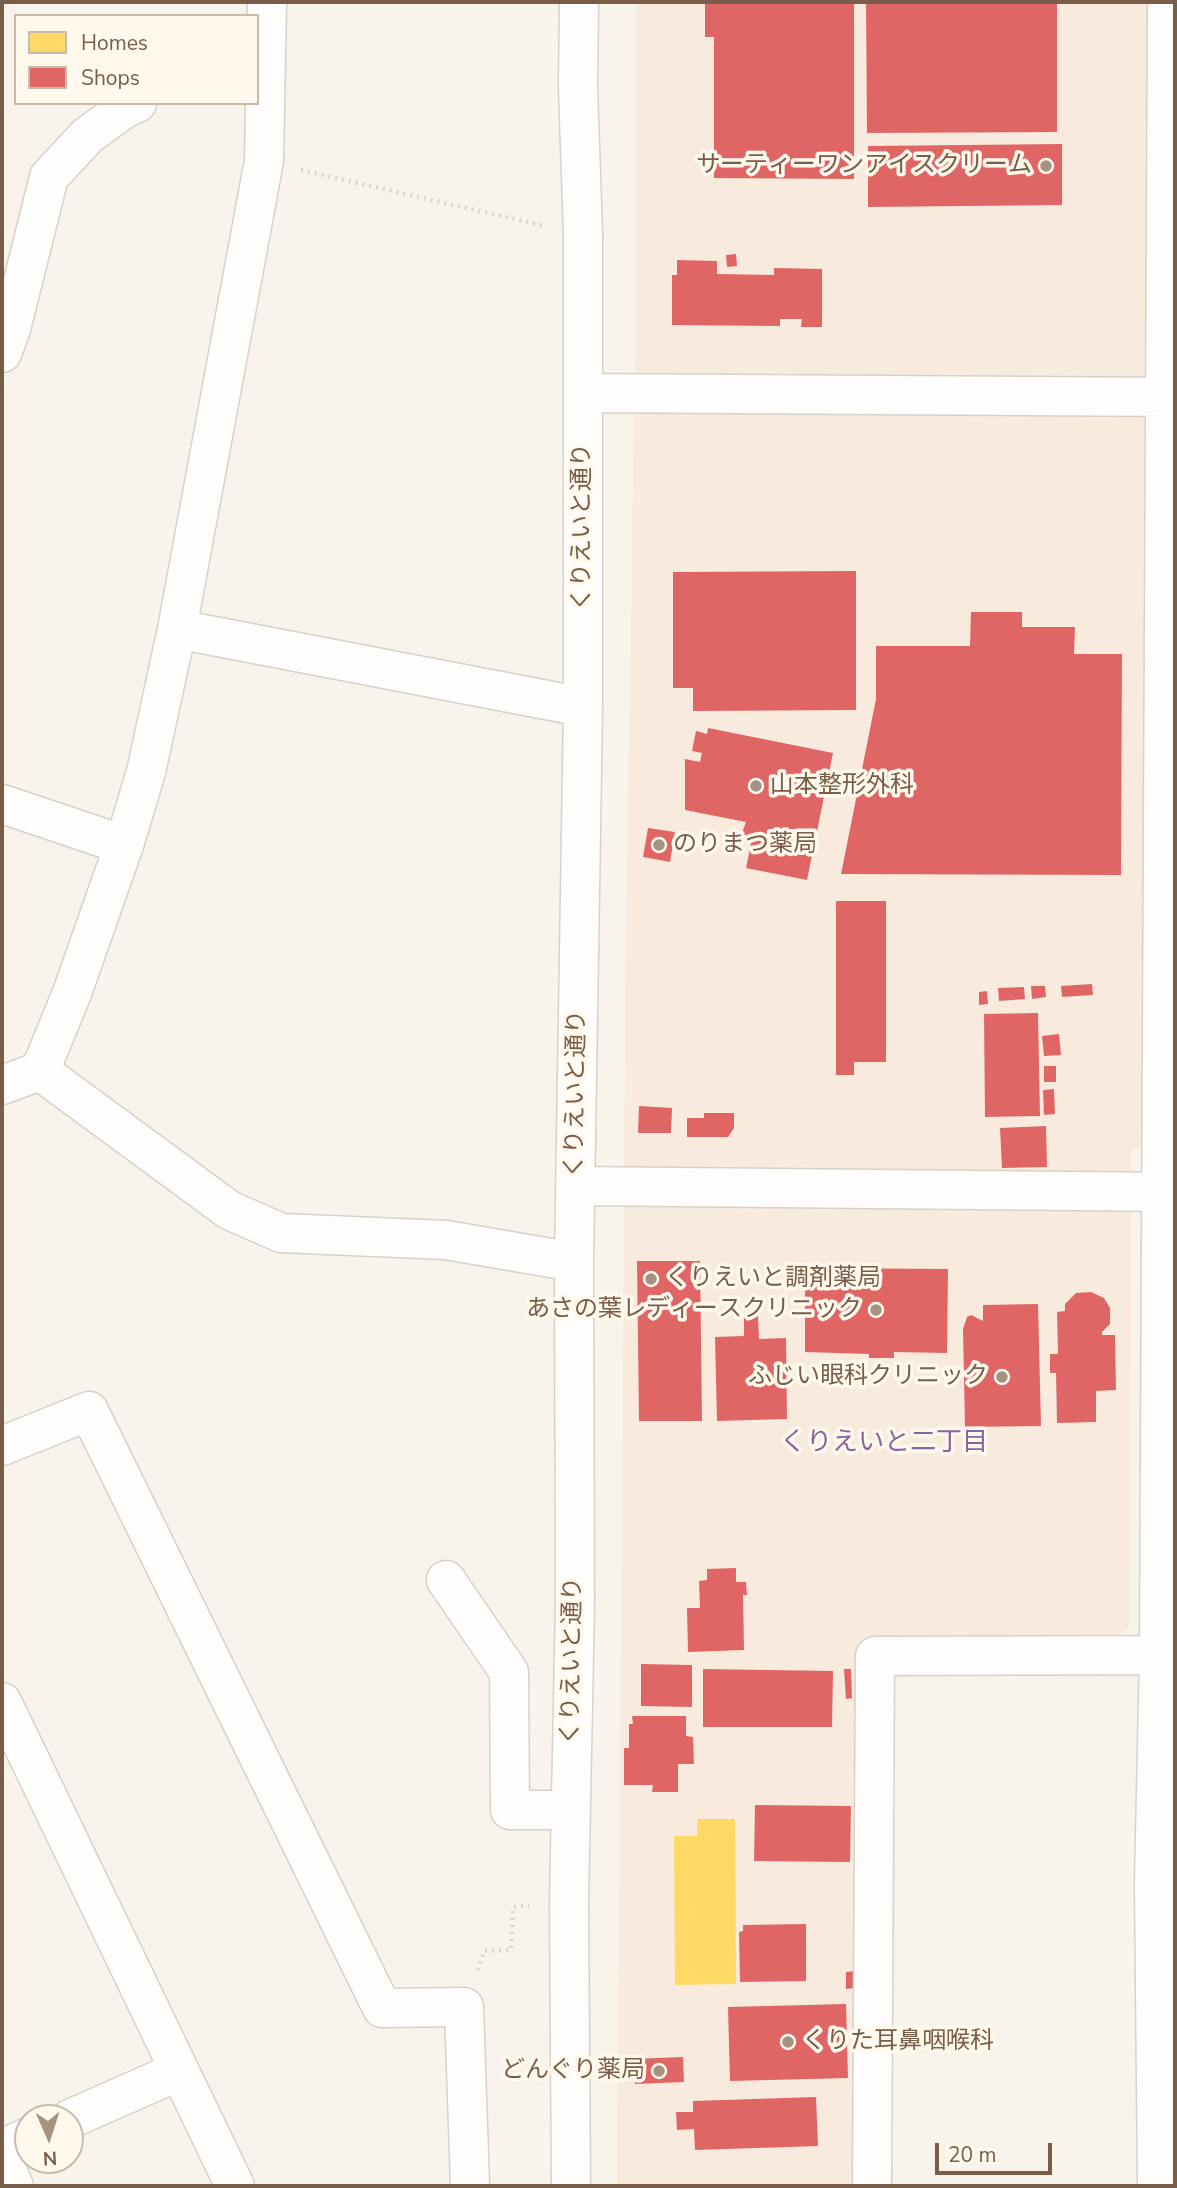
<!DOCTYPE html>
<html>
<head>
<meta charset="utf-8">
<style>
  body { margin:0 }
  #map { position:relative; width:1177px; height:2188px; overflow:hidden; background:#f8f4eb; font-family:"Nunito Sans",sans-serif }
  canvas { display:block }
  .frame { position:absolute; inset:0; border:4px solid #795d48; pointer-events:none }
  .legend { position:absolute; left:14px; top:14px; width:245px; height:91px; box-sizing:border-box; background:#fff9ed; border:2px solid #c9bbab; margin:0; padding:9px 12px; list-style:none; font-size:21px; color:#795d48 }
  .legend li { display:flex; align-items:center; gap:14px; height:35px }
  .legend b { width:35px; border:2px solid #c9bbab }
  .north { position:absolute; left:14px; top:2104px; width:70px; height:70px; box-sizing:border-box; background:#fff9ed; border:2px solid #c9bbab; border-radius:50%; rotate:177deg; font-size:19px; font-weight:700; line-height:28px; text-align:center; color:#795d48 }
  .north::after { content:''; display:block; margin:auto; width:24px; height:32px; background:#a59281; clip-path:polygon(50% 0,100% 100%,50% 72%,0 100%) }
  .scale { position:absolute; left:935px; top:2143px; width:117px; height:32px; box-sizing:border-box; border:4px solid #795d48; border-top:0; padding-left:9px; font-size:21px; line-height:24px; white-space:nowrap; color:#795d48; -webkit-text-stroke:5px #fff9ed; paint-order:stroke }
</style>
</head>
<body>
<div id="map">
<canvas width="1177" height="2188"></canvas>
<div class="frame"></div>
<ul class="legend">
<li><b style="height:19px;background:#ffd966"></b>Homes</li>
<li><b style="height:19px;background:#e06666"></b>Shops</li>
</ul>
<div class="north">N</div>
<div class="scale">20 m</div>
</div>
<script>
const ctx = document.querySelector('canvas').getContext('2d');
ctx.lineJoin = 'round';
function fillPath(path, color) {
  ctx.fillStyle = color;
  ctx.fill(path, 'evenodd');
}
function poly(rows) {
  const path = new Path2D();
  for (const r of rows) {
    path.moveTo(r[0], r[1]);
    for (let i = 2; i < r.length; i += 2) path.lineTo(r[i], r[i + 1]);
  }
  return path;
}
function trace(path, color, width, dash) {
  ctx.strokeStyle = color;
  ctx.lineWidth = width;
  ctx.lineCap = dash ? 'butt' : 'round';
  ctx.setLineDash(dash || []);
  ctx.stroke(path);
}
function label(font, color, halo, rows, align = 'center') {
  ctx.font = font + ' "Nunito Sans","Noto Sans JP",sans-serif';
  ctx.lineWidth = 7;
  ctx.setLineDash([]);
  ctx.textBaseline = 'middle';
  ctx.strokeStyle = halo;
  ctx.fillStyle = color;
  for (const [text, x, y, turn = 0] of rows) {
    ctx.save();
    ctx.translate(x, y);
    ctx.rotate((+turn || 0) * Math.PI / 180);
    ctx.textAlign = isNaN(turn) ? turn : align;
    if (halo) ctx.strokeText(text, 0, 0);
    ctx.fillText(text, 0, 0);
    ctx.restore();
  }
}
fillPath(poly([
  [636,2,1175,2,1175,1148,1131,1149,1130,1626,1118,1637,859,1639,857,2186,617,2186,626,930,636,303]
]), '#f9eade');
fillPath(poly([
  [697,1819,735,1819,736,1984,675,1985,674,1836,697,1836]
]), '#ffd966');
fillPath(poly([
  [705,2,854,2,854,179,714,178,714,37,705,37],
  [866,2,1057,2,1057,132,867,133],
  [1062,144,1062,205,868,207,868,146],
  [736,254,737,266,727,267,726,255],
  [677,260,717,261,717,274,774,275,774,268,822,269,822,327,801,327,802,319,780,319,780,326,672,325,672,275,677,275],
  [856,571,856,710,693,711,693,688,673,688,673,572],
  [971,612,1022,612,1022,627,1075,627,1074,654,1122,654,1121,875,841,874,876,699,876,646,970,646],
  [708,728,833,753,807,880,746,868,751,844,739,841,746,822,685,810,685,759,700,762,702,753,692,751,696,731,707,734],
  [648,828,675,832,670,862,643,857],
  [836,901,886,901,886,1062,854,1062,854,1075,836,1075],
  [1092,984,1093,995,1062,997,1061,986],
  [1031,986,1045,986,1046,997,1032,999],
  [1024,987,1025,999,999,1001,998,988],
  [987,991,988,1004,979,1005,979,992],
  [1038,1013,1040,1116,985,1117,984,1014],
  [1059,1034,1061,1055,1044,1056,1042,1036],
  [1044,1066,1056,1066,1056,1082,1044,1082],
  [1054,1089,1055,1114,1044,1115,1043,1090],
  [639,1106,672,1108,671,1133,638,1133],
  [704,1113,734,1113,734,1128,728,1137,687,1137,687,1118,704,1118],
  [1046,1126,1047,1167,1002,1168,1000,1128],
  [637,1261,700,1261,702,1421,639,1421],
  [805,1268,948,1269,947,1353,894,1352,894,1358,869,1358,869,1354,805,1352],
  [1091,1292,1104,1298,1110,1308,1110,1324,1102,1332,1102,1335,1115,1335,1116,1390,1096,1391,1096,1422,1057,1423,1056,1373,1050,1373,1050,1354,1058,1354,1057,1312,1065,1311,1065,1304,1076,1293],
  [1038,1304,1041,1426,965,1427,963,1329,967,1317,971,1315,983,1321,983,1305],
  [744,1316,758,1316,759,1339,786,1338,787,1419,717,1421,715,1337,744,1336],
  [736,1568,736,1582,746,1582,747,1595,743,1595,744,1650,688,1652,687,1608,700,1608,699,1581,707,1580,707,1569],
  [641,1664,692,1665,692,1707,641,1706],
  [703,1669,833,1671,832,1727,703,1727],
  [844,1669,851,1669,852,1698,846,1699],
  [632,1716,686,1716,686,1736,693,1737,694,1764,678,1764,678,1792,652,1792,653,1785,624,1785,624,1748,629,1748,629,1724,633,1724],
  [755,1805,851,1806,850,1862,754,1861],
  [806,1924,806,1981,740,1982,739,1932,743,1931,743,1925],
  [854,1971,854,1988,846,1989,846,1972],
  [846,2004,848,2078,730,2081,728,2007],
  [683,2057,684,2082,635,2084,633,2059],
  [816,2097,818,2146,695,2150,694,2129,677,2130,676,2112,693,2112,693,2101]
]), '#e06666');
const minor = poly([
  [2,353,11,329,49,177,87,136,124,109,137,103],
  [583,393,1175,397],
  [177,629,583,707],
  [2,804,124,845],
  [40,1071,229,1210,281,1233,446,1240,574,1262],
  [2,1085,40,1071,72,993,124,845,146,772,177,629,264,161,267,2],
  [575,1186,1175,1192],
  [2,1446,89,1411,382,2008,464,2007,470,2186],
  [446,1580,509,1672,510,1810,571,1810],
  [2,1702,235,2186],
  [70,2119,179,2071],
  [2,2149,28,2137],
  [2,2160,14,2186],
  [571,2186,569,1903,575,1602,574,1262,583,707,583,235,578,86,579,2],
  [872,2186,875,1656,1175,1655],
  [1157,2186,1154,1883,1159,1655,1167,2]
]);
trace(minor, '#d7d1c9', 41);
trace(poly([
  [301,170,545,226],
  [478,1970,484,1951,511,1950,513,1907,529,1906]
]), '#dbd4cd', 4.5, [2, 5]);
trace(minor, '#fefdfc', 38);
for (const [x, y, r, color] of [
  [1046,166,7,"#a59281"],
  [756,786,7,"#a59281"],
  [659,845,7,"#a59281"],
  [651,1279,7,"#a59281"],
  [876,1310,7,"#a59281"],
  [1002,1377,7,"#a59281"],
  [788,2042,7,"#a59281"],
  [659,2071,7,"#a59281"]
]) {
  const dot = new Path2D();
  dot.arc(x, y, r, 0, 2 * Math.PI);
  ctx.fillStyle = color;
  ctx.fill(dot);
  trace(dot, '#fff9ed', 2.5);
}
label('24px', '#795d48', '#fff9ed', [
  ["サーティーワンアイスクリーム",1032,166],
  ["山本整形外科",770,786,"left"],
  ["のりまつ薬局",673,845,"left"],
  ["くりえいと調剤薬局",665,1279,"left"],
  ["あさの葉レディースクリニック",862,1310],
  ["ふじい眼科クリニック",988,1377],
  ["くりた耳鼻咽喉科",802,2042,"left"],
  ["どんぐり薬局",645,2071]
], 'right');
label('24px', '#795d48', '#fff9ed', [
  ["くりえいと通り",583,527,-90],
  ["くりえいと通り",577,1094,-89],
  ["くりえいと通り",573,1661,-89]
]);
label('26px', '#8e639d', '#fff9ed', [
  ["くりえいと二丁目",884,1444]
]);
</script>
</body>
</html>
